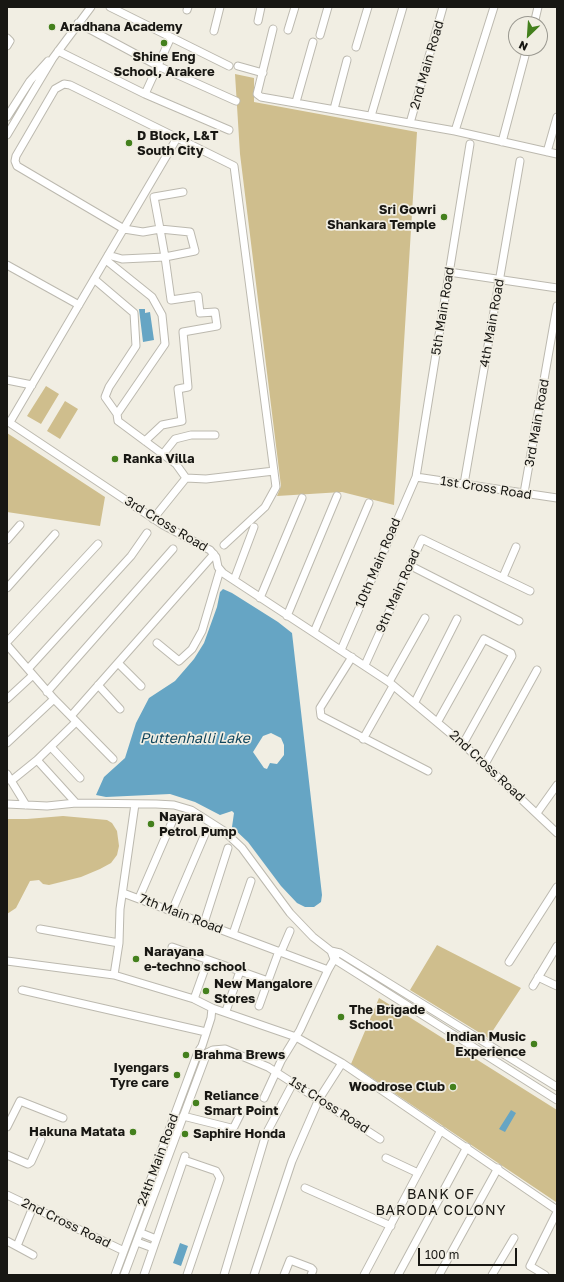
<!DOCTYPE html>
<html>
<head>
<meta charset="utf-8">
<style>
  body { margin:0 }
  #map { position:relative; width:564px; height:1282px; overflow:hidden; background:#f1eee3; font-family:"Golos Text",sans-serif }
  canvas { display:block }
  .frame { position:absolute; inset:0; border:8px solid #181713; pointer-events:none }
  .north { position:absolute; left:508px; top:16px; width:40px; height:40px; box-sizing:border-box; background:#f1eee3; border:1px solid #9a9890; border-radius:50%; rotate:205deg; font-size:11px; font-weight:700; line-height:16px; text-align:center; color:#181713 }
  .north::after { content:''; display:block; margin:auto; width:14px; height:18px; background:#44801d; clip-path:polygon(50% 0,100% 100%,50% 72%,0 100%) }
  .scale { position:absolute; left:418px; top:1248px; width:99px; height:18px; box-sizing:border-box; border:2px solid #181713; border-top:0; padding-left:5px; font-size:12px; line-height:14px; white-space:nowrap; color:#181713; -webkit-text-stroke:3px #f1eee3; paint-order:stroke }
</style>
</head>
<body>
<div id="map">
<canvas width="564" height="1282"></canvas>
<div class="frame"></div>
<div class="north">N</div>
<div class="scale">100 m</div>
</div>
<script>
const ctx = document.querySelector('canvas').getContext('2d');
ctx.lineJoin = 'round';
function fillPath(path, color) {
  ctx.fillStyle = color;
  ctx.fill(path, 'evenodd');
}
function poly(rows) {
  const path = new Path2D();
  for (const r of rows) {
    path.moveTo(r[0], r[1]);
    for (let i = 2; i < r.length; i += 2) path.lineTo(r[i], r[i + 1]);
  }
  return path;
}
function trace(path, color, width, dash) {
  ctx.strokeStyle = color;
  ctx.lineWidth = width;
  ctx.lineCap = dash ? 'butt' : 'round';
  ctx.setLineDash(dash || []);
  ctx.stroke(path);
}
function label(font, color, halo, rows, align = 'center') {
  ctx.font = font + ' "Golos Text",sans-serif';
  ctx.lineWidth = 3.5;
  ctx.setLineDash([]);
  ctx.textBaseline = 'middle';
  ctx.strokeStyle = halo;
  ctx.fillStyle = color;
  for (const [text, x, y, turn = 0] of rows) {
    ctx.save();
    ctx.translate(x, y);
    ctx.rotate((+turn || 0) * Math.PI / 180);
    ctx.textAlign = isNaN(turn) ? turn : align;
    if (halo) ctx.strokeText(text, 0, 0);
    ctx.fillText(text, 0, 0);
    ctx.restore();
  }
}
fillPath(poly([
  [235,74,254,78,254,102,417,132,394,505,342,492,277,496,281,486,240,154],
  [46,386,59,394,41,424,27,416],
  [65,401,78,409,60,439,47,431],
  [7,433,105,497,100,526,7,512],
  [63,816,107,820,112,823,117,831,119,846,117,855,111,863,100,869,81,877,49,885,43,884,39,880,30,881,16,908,7,914,7,819,27,819],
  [437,945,521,988,488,1038,410,990],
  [379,998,557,1110,556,1202,351,1064]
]), '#cfbe8d');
fillPath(poly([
  [139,309,145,309,145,313,150,312,154,340,143,342],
  [223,589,232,593,278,622,292,633,322,895,321,902,314,907,305,907,297,903,281,886,248,842,232,827,234,813,232,811,220,815,195,802,170,794,106,797,96,795,104,777,125,758,136,723,149,698,175,681,194,659,204,643,217,607,220,592],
  [271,733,281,738,284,745,284,755,277,764,270,763,267,769,264,768,253,752,263,736],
  [511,1110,516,1113,505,1132,499,1129],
  [180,1243,188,1246,181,1266,173,1263]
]), '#66a5c4');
const minor = poly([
  [110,7,229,66],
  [187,10,188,7],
  [258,21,261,7],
  [78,23,158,66,236,101],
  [534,24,538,7],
  [273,29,258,90,257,94,261,97,455,131,557,154],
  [288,30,295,7],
  [214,31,220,7],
  [320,35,328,7],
  [7,38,10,41,7,46],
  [356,47,368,7],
  [58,51,145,94,229,130],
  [238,66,263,73],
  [145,94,171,37],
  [296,102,313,42],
  [334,109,347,60],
  [371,116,403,7],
  [7,117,30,81,48,61],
  [410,123,443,7],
  [455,131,494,7],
  [7,135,53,58,91,7],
  [502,142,527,48],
  [547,152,557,117],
  [108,255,122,259,165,257,160,229,143,232,124,229,17,166,15,161,16,156,55,89,64,84,70,85,234,166,276,487,265,507,224,545],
  [106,260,152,297,162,315,165,344,117,414],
  [7,265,79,305],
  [449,272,557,288],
  [94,279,134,313,136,346,109,387,105,397,117,414,118,421,176,464,186,478],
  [7,380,32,385],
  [7,421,163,525,210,550,216,557,218,567,223,573,389,682,463,744,557,833],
  [10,422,177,138],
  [145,441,162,425,182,421,178,389,188,387,183,332,217,326,215,312,200,313,198,296,171,300,165,257,195,251,190,232,160,229,154,197,183,192],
  [163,454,175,439,191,435,215,435],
  [416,477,557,498],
  [464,484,520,161],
  [524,493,557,306],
  [153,519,186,478,206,479,274,471],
  [7,540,20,525],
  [411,566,519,621],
  [503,577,516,547],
  [234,580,254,527],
  [7,588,55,534],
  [260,598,302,498],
  [287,616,337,496],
  [314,632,369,503],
  [7,642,98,544],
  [157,643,179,661,192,649,202,631,220,570],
  [7,645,54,699,113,759],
  [341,650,416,477,470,144],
  [352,657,320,708,321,716,428,771],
  [118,663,141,686],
  [365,665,422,539,530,591],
  [28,669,131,556,147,533],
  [389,682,425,618],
  [98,685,120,709],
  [47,692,173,549],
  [7,699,33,675],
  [415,702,457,619],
  [71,716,214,554],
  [438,721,484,639,511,653,512,656,463,744],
  [363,739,393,686],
  [7,743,54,699],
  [51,747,80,778],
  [485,764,537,670],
  [7,774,26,805],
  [11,781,37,760],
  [76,803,37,760,76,722],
  [7,804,47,806,76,803,156,804,174,805,191,810,224,831,242,848,290,913,313,937,331,951],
  [135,804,120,909,119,943,114,975,194,999,212,1008,296,1037,342,1063,557,1210],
  [537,813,557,785],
  [123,893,328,970],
  [139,898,172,822],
  [172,911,205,834],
  [204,923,228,848],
  [40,929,119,943],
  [233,934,251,881],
  [172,947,268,981,279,951],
  [331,951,334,959,557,1100],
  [331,951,340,953,557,1087],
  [281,952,290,931],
  [7,961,114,975],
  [509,962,557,887],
  [538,977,557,986],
  [533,986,557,946],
  [22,990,206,1032],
  [194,999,208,960],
  [259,1006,268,981],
  [226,1011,240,971],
  [264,1098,281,1061,300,1030,328,970,336,956],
  [183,1116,231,1128,234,1127,240,1115],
  [7,1127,20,1101,63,1118],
  [7,1155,28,1164,31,1162,41,1140],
  [386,1158,418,1173],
  [184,1160,216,1171,220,1178,187,1275],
  [305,1188,391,1226],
  [7,1195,124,1251],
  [141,1233,156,1239],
  [7,1241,33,1255],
  [137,1242,153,1248],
  [17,1246,33,1207],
  [115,1275,198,1052,202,1046,211,1018,212,1008],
  [124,1275,207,1053,213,1050,225,1049,268,1067,380,1139],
  [144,1275,185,1156],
  [224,1275,266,1134,293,1083],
  [254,1275,292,1161,319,1099,342,1063],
  [284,1275,290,1260,311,1268,313,1270,311,1275],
  [364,1275,441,1130],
  [398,1275,467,1147],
  [439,1275,498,1168],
  [492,1275,514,1238],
  [545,1275,530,1266,557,1212]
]);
trace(minor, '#bcb9af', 9);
trace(minor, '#fff', 7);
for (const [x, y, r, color] of [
  [52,27,4,"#44801d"],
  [164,43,4,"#44801d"],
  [129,143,4,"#44801d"],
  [444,217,4,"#44801d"],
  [115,459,4,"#44801d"],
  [151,824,4,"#44801d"],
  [136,959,4,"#44801d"],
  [206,991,4,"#44801d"],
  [341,1017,4,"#44801d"],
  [534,1044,4,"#44801d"],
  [186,1055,4,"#44801d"],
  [177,1075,4,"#44801d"],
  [453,1087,4,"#44801d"],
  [196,1103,4,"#44801d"],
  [133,1132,4,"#44801d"],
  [185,1134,4,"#44801d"]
]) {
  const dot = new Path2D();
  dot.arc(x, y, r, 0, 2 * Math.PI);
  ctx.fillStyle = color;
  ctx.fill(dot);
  trace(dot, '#f1eee3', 1.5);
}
label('bold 13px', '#181713', '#f1eee3', [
  ["Aradhana Academy",60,27],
  ["Shine Eng",164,57,"center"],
  ["School, Arakere",164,72,"center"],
  ["D Block, L&T",137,136],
  ["South City",137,151],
  ["Sri Gowri",436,210,"right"],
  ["Shankara Temple",436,225,"right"],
  ["Ranka Villa",123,459],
  ["Nayara",159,817],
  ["Petrol Pump",159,832],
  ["Narayana",144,952],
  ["e-techno school",144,967],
  ["New Mangalore",214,984],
  ["Stores",214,999],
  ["The Brigade",349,1010],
  ["School",349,1025],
  ["Indian Music",526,1037,"right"],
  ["Experience",526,1052,"right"],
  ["Brahma Brews",194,1055],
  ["Iyengars",169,1068,"right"],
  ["Tyre care",169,1083,"right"],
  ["Woodrose Club",445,1087,"right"],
  ["Reliance",204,1096],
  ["Smart Point",204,1111],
  ["Hakuna Matata",125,1132,"right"],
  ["Saphire Honda",193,1134]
], 'left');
label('13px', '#181713', '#f1eee3', [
  ["2nd Main Road",427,65,-74],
  ["5th Main Road",443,311,-81],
  ["4th Main Road",492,323,-80],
  ["3rd Main Road",537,423,-80],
  ["1st Cross Road",486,488,9],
  ["3rd Cross Road",166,524,31],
  ["10th Main Road",378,563,-67],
  ["9th Main Road",398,591,-66],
  ["2nd Cross Road",487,766,43],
  ["7th Main Road",181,914,21],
  ["1st Cross Road",329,1105,33],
  ["24th Main Road",158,1160,-70],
  ["2nd Cross Road",66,1223,26]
]);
label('italic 14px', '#11465d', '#f1eee3', [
  ["Puttenhalli Lake",195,739]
]);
ctx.letterSpacing = '1px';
label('14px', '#181713', '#f1eee3', [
  ["BANK OF",441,1195],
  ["BARODA COLONY",441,1211]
]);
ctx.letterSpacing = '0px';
</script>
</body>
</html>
